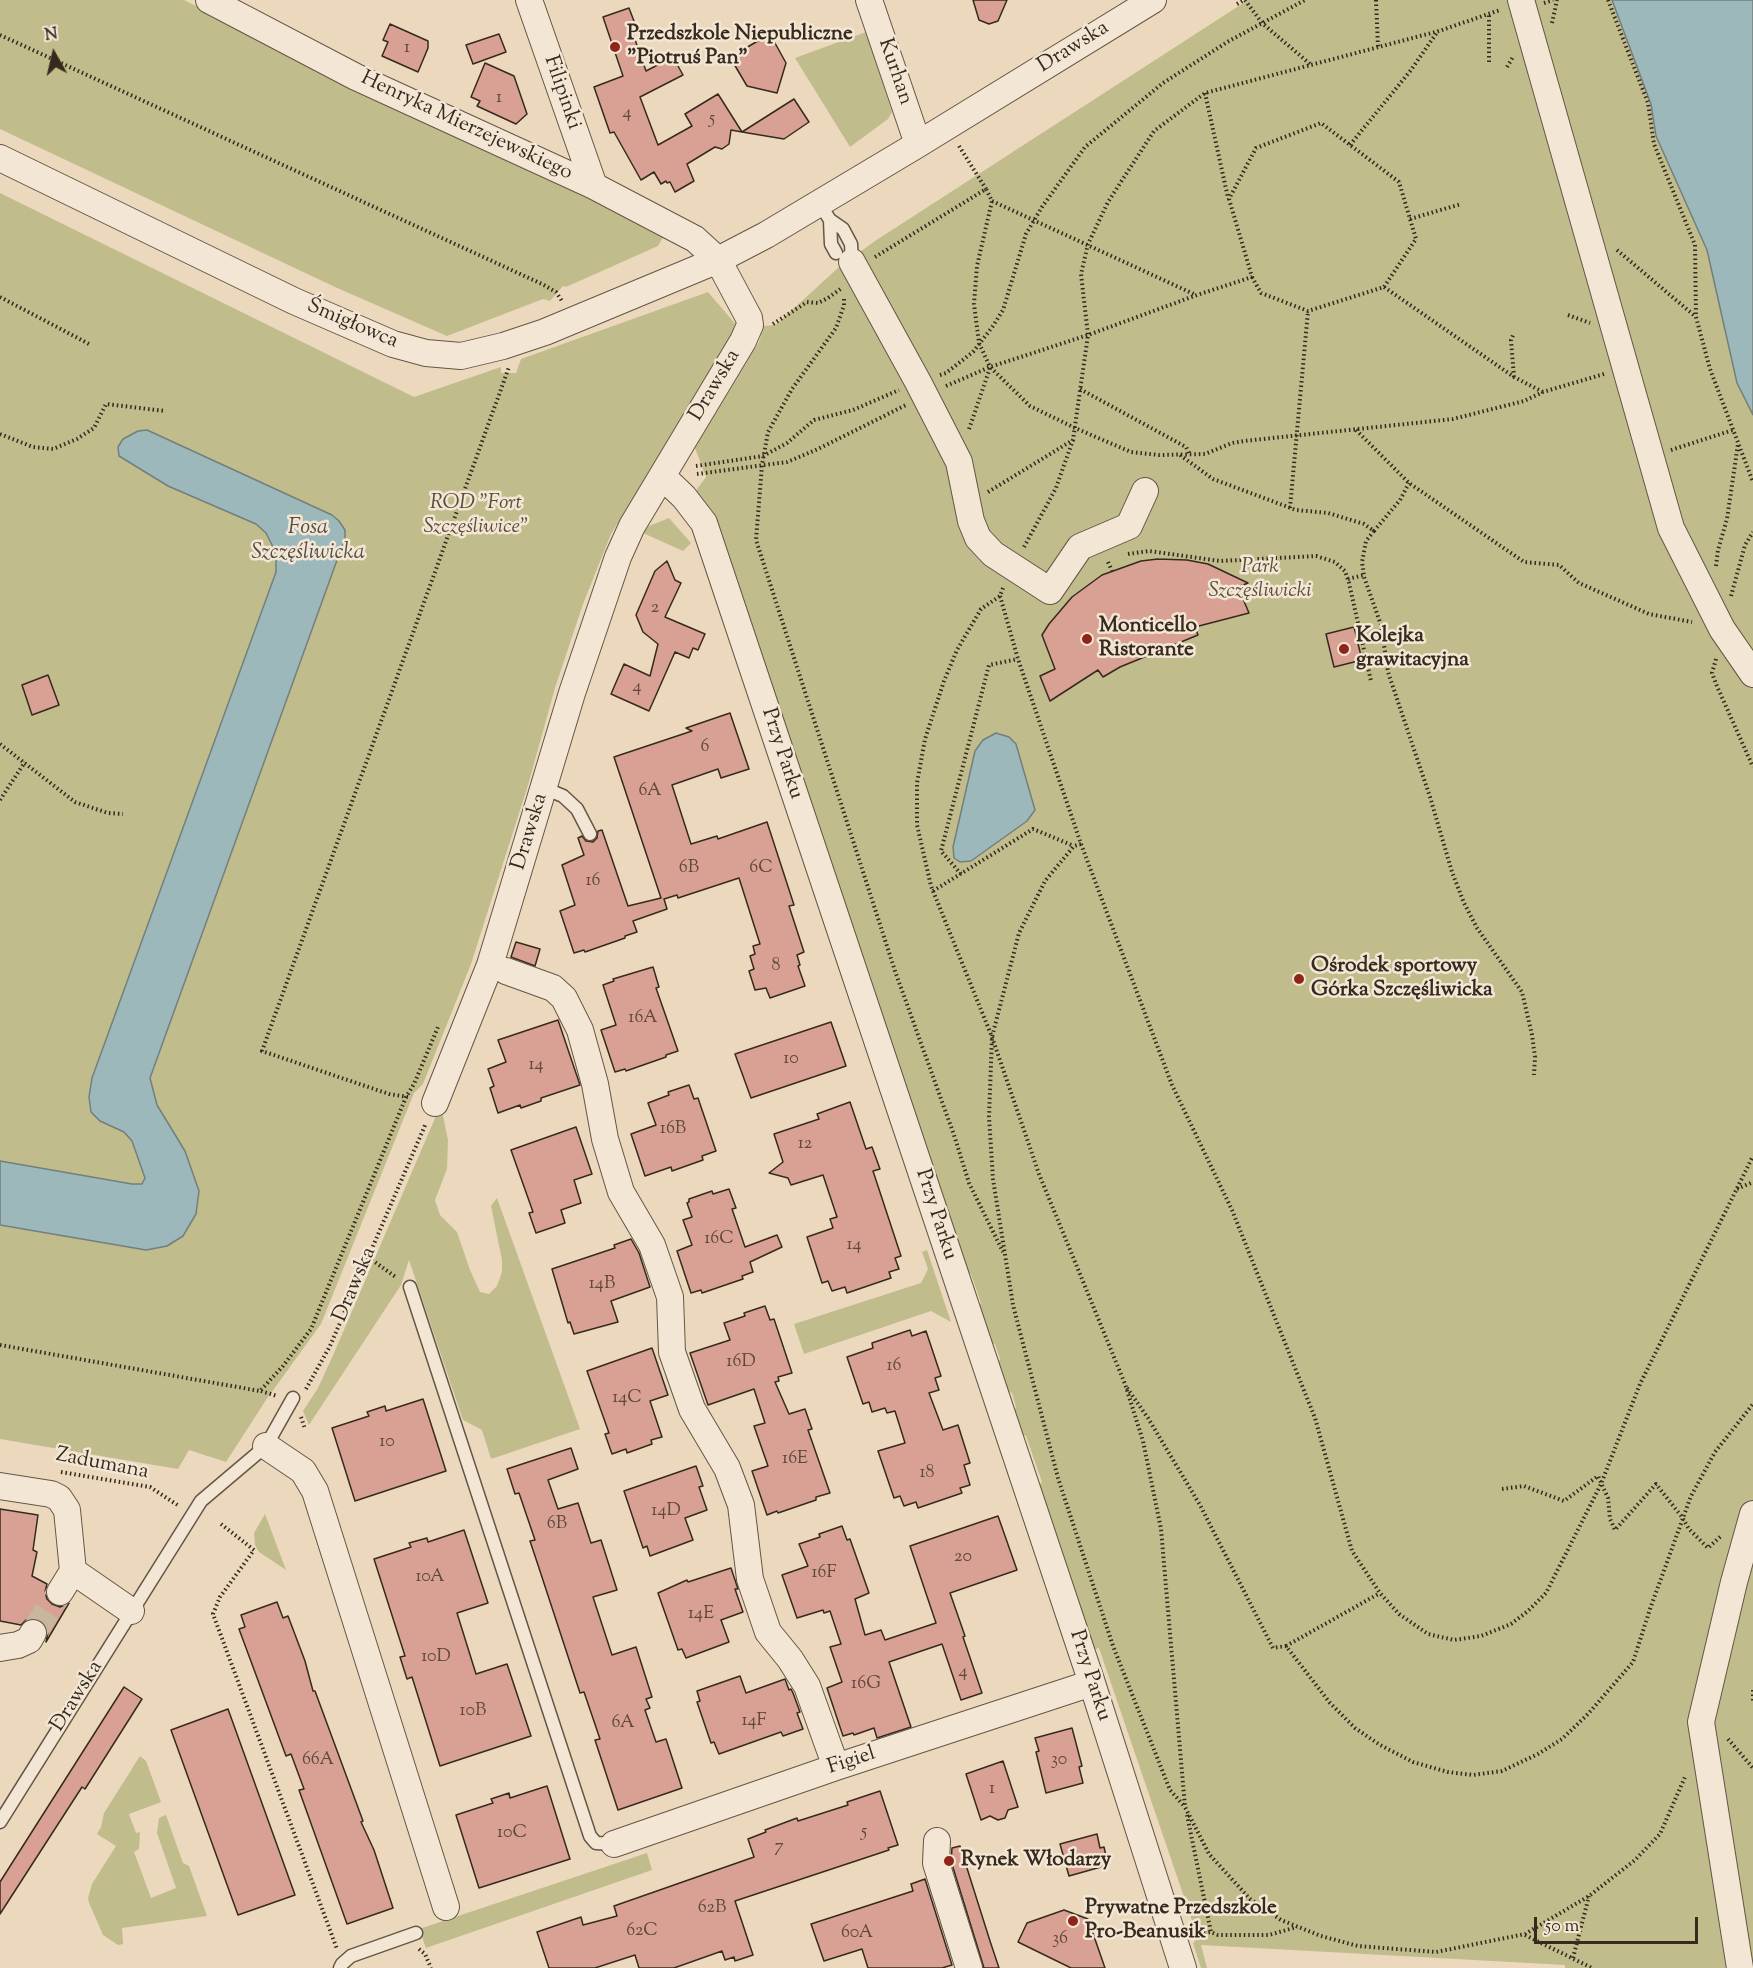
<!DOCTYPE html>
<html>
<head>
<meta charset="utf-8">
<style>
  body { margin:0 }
  #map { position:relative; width:1753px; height:1968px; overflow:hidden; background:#ecd9bd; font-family:"Sorts Mill Goudy",serif }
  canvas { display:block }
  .north { position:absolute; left:24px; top:24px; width:60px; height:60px; -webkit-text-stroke:4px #f3e6d4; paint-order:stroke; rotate:352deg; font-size:16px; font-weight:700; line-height:24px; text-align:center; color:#362a1f }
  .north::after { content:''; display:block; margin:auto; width:21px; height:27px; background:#362a1f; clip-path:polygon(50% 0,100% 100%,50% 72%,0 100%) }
  .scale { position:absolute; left:1534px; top:1917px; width:164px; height:27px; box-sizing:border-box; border:3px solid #362a1f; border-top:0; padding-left:8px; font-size:18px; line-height:21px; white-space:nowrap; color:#362a1f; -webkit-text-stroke:4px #f3e6d4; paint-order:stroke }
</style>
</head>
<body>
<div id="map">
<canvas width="1753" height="1968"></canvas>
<div class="north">N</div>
<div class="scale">50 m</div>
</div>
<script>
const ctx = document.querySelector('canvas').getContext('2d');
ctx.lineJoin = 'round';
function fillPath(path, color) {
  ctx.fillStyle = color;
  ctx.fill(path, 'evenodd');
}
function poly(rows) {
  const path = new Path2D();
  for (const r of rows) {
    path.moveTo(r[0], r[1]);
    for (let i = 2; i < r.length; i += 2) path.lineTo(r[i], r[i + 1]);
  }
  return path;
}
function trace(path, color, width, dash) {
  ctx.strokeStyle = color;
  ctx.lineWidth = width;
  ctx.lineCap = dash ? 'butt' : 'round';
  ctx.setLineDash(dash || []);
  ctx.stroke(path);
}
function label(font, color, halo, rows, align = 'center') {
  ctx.font = font + ' "Sorts Mill Goudy",serif';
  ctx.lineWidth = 5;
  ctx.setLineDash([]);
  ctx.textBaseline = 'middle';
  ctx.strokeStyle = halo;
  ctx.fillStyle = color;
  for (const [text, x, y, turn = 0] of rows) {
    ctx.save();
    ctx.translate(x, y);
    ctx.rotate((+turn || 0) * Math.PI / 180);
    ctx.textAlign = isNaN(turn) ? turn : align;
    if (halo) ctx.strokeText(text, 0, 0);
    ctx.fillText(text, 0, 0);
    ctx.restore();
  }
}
fillPath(poly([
  [0,0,184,0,665,234,658,246,566,287,563,286,550,301,543,299,447,336,335,287,0,129],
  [1248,0,1753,0,1753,1968,1565,1968,1565,1965,1201,1945,1207,1968,1201,1968,1193,1943,1198,1938,1099,1648,1092,1650,1038,1486,1042,1482,1026,1436,1020,1434,1013,1413,1016,1407,1012,1393,1005,1390,997,1365,1000,1359,995,1344,990,1343,978,1306,981,1303,971,1274,965,1272,694,493,706,477,695,448,759,342,764,326,775,325,779,322,839,267,875,241],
  [866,32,892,112,888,119,850,147,795,58],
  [0,193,414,397,501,367,501,373,516,373,521,359,708,292,738,327,611,534,583,604,555,688,528,785,471,964,423,1084,414,1093,321,1324,266,1400,226,1462,189,1450,178,1469,0,1439,0,1225,146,1250,185,1151,157,1105,150,1078,345,538,345,530,339,521,332,515,147,430,168,485,256,524,266,533,272,545,276,557,276,572,100,1121,124,1132,132,1141,145,1178,142,1184,132,1184,0,1161],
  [669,518,691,543,683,551,643,533,649,526],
  [439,1109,442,1111,448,1140,447,1169,435,1200,440,1215,457,1232,470,1270,480,1292,489,1294,497,1286,502,1272,502,1260,491,1206,497,1198,580,1429,491,1459,482,1430,463,1420,409,1260,401,1285,309,1425,303,1411,318,1388,334,1353],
  [927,1250,951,1322,931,1311,804,1354,794,1324,921,1283,928,1269,922,1252],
  [265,1514,286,1570,259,1552,255,1545,254,1533],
  [140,1756,146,1761,161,1802,129,1814,136,1833,140,1832,139,1849,134,1852,151,1898,176,1888,157,1833,159,1818,166,1815,183,1863,189,1866,207,1916,122,1928,123,1944,118,1945,103,1935,89,1903,88,1898,92,1884,116,1846,97,1834,101,1827,104,1813],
  [647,1853,652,1870,426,1948,419,1929]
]), '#c0bc8c');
const water = poly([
  [1612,0,1753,0,1753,415,1737,383,1707,250,1656,136,1651,104,1612,0],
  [147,430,332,515,339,521,345,530,345,538,150,1078,157,1105,185,1151,199,1191,196,1214,183,1236,167,1246,146,1250,0,1225,0,1161,132,1184,142,1184,145,1178,132,1141,124,1132,100,1121,91,1112,89,1097,92,1078,276,572,276,557,272,545,266,533,256,524,168,486,119,456,118,447,123,439,138,431,147,430],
  [996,733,1009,737,1016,744,1035,810,1027,821,971,861,960,862,954,858,953,847,975,751,983,740,996,733]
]);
fillPath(water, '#9cb8bb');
trace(water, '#737f7d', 1.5);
const building = poly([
  [973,0,1007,0,998,21,989,24,979,20,973,0],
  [629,8,637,29,632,31,646,71,673,57,683,75,640,97,658,145,692,126,685,114,718,94,742,132,731,130,729,144,722,149,715,147,687,164,694,181,675,192,670,182,667,183,666,181,661,184,654,172,641,180,614,132,610,133,594,87,623,76,603,17,629,8],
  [390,24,428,41,428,48,418,72,382,56,388,42,383,40,390,24],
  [499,34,506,52,473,64,466,45,499,34],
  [770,34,786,63,777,93,747,86,734,64,737,53,770,34],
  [485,63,514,76,527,114,516,124,477,106,480,101,471,97,485,63],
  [794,99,809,122,784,139,742,132,794,99],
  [1158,559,1187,560,1208,564,1248,583,1238,587,1249,613,1195,627,1198,635,1120,667,1103,677,1098,670,1050,701,1040,676,1055,669,1042,635,1049,624,1072,597,1102,575,1141,561,1158,559],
  [667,561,675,580,681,583,665,617,705,634,698,650,693,648,689,658,675,652,649,711,611,694,624,664,650,676,658,644,643,632,636,615,655,571,667,561],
  [1354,627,1362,660,1334,667,1326,634,1354,627],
  [48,675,59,705,32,715,22,685,48,675],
  [730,713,749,769,721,778,718,769,672,785,691,844,717,836,718,839,767,822,794,905,789,906,804,952,797,955,800,965,798,966,805,986,770,998,766,988,755,990,749,971,754,969,750,956,755,954,753,946,760,944,739,878,678,898,677,895,664,899,667,909,633,921,637,932,625,936,625,938,585,952,584,950,574,953,560,911,575,905,562,865,584,855,578,838,582,836,586,841,593,842,597,838,598,831,602,830,628,906,661,898,614,757,692,731,686,728,730,713],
  [516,942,540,949,535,966,511,957,516,942],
  [653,967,659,987,656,988,678,1051,666,1055,666,1057,626,1071,625,1069,615,1072,601,1030,616,1025,603,985,614,981,613,979,653,967],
  [558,1020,580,1085,541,1098,541,1101,521,1108,520,1105,498,1113,490,1088,494,1086,488,1069,506,1062,498,1040,558,1020],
  [831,1022,846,1066,751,1098,735,1054,831,1022],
  [689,1085,694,1099,698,1098,716,1151,702,1156,703,1160,672,1171,671,1167,645,1176,631,1134,656,1125,648,1103,669,1095,668,1092,689,1085],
  [850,1102,866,1149,872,1147,880,1169,873,1171,901,1256,895,1258,899,1269,889,1272,891,1278,847,1293,845,1287,832,1291,828,1281,822,1283,807,1237,833,1228,830,1219,837,1217,823,1175,791,1185,788,1178,769,1173,783,1162,774,1134,819,1119,817,1114,850,1102],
  [576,1127,592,1174,574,1180,581,1203,561,1210,565,1223,536,1233,529,1213,533,1212,511,1150,576,1127],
  [729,1189,736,1208,732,1209,745,1247,777,1235,782,1247,750,1262,753,1272,742,1276,743,1279,702,1293,701,1290,691,1293,677,1251,692,1245,683,1220,692,1217,687,1203,689,1202,689,1199,712,1191,713,1194,729,1189],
  [631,1239,639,1253,650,1287,611,1301,618,1322,574,1334,570,1322,568,1323,552,1269,615,1248,614,1245,631,1239],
  [765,1306,770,1320,774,1319,792,1373,778,1377,779,1381,775,1382,789,1414,805,1409,812,1429,808,1430,830,1493,816,1497,816,1500,778,1513,777,1511,767,1515,752,1471,768,1466,754,1426,765,1423,754,1389,708,1405,690,1353,730,1340,724,1323,745,1316,744,1313,765,1306],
  [910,1330,912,1336,926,1331,941,1376,935,1378,939,1390,929,1393,943,1430,958,1425,970,1463,964,1465,970,1485,960,1488,962,1493,918,1508,916,1502,904,1506,900,1496,894,1498,878,1451,905,1443,895,1411,887,1413,885,1408,872,1412,869,1402,863,1404,847,1357,873,1348,872,1343,910,1330],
  [652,1348,668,1395,650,1401,662,1437,651,1440,652,1444,627,1453,626,1449,612,1454,605,1434,609,1433,587,1371,652,1348],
  [423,1399,446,1471,355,1501,332,1428,369,1416,367,1412,385,1406,386,1411,423,1399],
  [571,1448,578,1469,548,1480,558,1509,578,1503,591,1543,601,1540,617,1590,593,1597,612,1655,636,1647,652,1697,646,1699,650,1708,645,1710,656,1742,666,1739,682,1788,618,1810,595,1740,600,1739,584,1692,580,1693,538,1565,530,1541,535,1540,519,1493,515,1494,507,1469,571,1448],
  [696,1466,703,1486,699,1487,707,1510,685,1518,693,1540,650,1556,647,1546,643,1548,624,1491,696,1466],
  [0,1509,38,1515,33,1550,37,1552,32,1576,47,1584,45,1592,47,1599,52,1604,60,1607,69,1603,46,1642,48,1632,46,1625,40,1620,32,1618,26,1620,21,1625,0,1621,0,1509],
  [998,1516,1017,1570,950,1593,965,1636,963,1637,982,1693,961,1700,942,1644,889,1662,911,1727,877,1738,874,1728,854,1735,853,1733,843,1736,827,1688,842,1682,830,1647,841,1644,830,1611,824,1613,823,1610,797,1618,782,1575,808,1566,799,1544,820,1537,819,1534,842,1526,847,1540,850,1539,869,1593,855,1599,865,1635,881,1630,885,1640,936,1623,910,1546,998,1516],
  [464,1530,488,1603,457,1613,476,1674,507,1664,531,1736,440,1766,412,1677,407,1679,400,1657,405,1656,374,1559,411,1547,409,1543,427,1538,428,1542,464,1530],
  [731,1568,738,1589,735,1589,743,1612,721,1620,729,1642,686,1658,682,1649,678,1650,658,1593,687,1580,688,1582,731,1568],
  [277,1602,283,1618,288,1616,305,1661,313,1691,315,1691,363,1821,361,1822,374,1850,393,1908,347,1924,299,1790,304,1789,291,1754,286,1756,239,1629,245,1627,241,1615,277,1602],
  [740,1676,746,1693,785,1679,789,1690,791,1689,793,1693,800,1712,797,1713,803,1729,783,1736,781,1732,719,1754,714,1742,711,1743,697,1702,700,1701,697,1691,740,1676],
  [124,1687,142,1699,85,1789,82,1787,0,1914,0,1882,124,1687],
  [228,1709,295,1895,238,1915,171,1730,228,1709],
  [1072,1728,1082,1766,1079,1767,1083,1783,1046,1793,1036,1752,1039,1751,1035,1738,1072,1728],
  [1003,1761,1018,1807,1008,1810,1005,1818,998,1820,990,1816,981,1820,966,1774,1003,1761],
  [547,1786,570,1859,479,1888,456,1815,493,1803,491,1799,509,1793,510,1798,547,1786],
  [880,1791,898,1845,888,1848,889,1850,735,1901,753,1955,735,1961,734,1957,725,1960,722,1951,674,1968,639,1968,635,1955,595,1968,549,1968,537,1932,581,1917,583,1925,617,1916,614,1906,754,1857,748,1839,766,1832,765,1830,797,1818,798,1821,848,1805,847,1802,880,1791],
  [1097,1834,1100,1848,1104,1847,1108,1865,1069,1876,1060,1844,1097,1834],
  [960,1846,990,1941,999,1968,984,1968,951,1861,952,1848,960,1846],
  [925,1879,952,1965,942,1968,868,1968,862,1949,824,1961,811,1924,913,1891,911,1884,925,1879],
  [1064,1910,1088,1919,1105,1968,1071,1968,1018,1942,1027,1923,1064,1910]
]);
fillPath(building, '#d9a193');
trace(building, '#362a1f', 1.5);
trace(poly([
  [33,1633,60,1592]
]), '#c8b69d', 26, [26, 13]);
const lane = poly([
  [819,203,830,220,843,229,851,244,852,262],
  [830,220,831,244,836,253],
  [544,788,563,796,577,809,590,834],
  [410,1287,590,1836,596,1843,614,1844],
  [0,1822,201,1501,266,1446,293,1398],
  [340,1968,342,1964,351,1956,416,1933]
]);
const street = poly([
  [209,0,356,77,594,186,695,239,718,260,749,318,750,325,743,341,632,526,618,557,572,693,490,965,435,1103],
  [529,0,594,186],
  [869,0,918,144],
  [1521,0,1671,528,1722,629,1753,674],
  [0,158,294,301,393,344,426,353,461,356,503,346,545,332,718,260,766,235,915,146,1153,0],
  [852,262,918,382,959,462,971,521,978,538,993,554,1050,591,1080,547,1129,526,1145,491],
  [662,476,684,497,704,523,1092,1683,1183,1968],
  [506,971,553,988,564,998,580,1030,595,1084,605,1139,621,1192,652,1245,670,1297,672,1352,692,1409,727,1468,741,1505,750,1579,768,1632,790,1659,807,1686,836,1767],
  [266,1446,303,1471,315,1491,446,1907],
  [0,1486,51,1494,59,1498,67,1510,73,1571,60,1592],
  [73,1571,131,1611],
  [0,1648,18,1645,29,1640,33,1633],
  [937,1841,936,1863,969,1968],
  [614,1844,836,1767,1092,1683],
  [1740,1968,1701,1722,1734,1582,1753,1514]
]);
trace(lane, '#645646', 15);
trace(street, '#645646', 28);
trace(poly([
  [1245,0,1262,23,1310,64],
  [1376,0,1378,47],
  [1608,0,1648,103,1654,144,1695,245,1696,317,1710,369,1753,482],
  [1544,3,1553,0],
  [1237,4,1244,0],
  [1552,23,1557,0],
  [0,35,542,284,556,292,562,301],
  [1489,62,1489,14],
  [1507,67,1513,57],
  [1205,93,1228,198],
  [1350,145,1411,70,1438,31],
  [959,146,986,189],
  [992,201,1196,295],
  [1410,219,1461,204],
  [1617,250,1696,317],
  [875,257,986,189,992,201,977,266,974,304,979,343,990,367,1030,406,1075,428,1131,452,1159,455,1205,454,1232,443,1244,441,1453,419,1524,401,1543,392,1604,374],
  [1252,277,1261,293,1308,311,1384,287,1514,377,1543,392],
  [0,297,91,345],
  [844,299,844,305,836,328,792,389,768,432,762,465,756,540,895,971,954,1135,969,1183,1003,1252],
  [1568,315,1590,323],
  [773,324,807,302,818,303,828,298,842,288],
  [940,375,946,373,973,352,993,326,1003,310,1026,234,1042,207,1085,147,1163,83,1229,41,1305,0],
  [1514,377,1511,340,1514,333],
  [946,386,990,367,1088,335,1197,295,1252,277,1229,199,1256,148,1321,123,1399,182,1416,239,1384,287],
  [1080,389,1186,447,1190,455],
  [969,429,990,368],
  [1356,430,1409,483,1524,562,1559,565,1579,583,1649,614,1692,622],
  [0,434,33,447,53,449,77,439,94,428,106,404,165,411],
  [1671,450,1733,430],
  [1180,455,1213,479,1296,510,1328,513,1364,524,1374,531,1366,541,1362,562,1364,577,1381,625,1388,672,1430,797,1452,872,1464,903,1477,928,1522,992,1532,1035,1535,1057,1534,1075],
  [696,466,763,456,787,443,814,420,853,410,899,390],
  [697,474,787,462,818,449,906,405],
  [988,492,1073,440],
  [1290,508,1308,311],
  [1374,531,1400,500,1409,483],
  [1024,547,1056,488,1073,440,1088,335,1081,274,1088,244,1108,202,1154,131,1205,93,1439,31,1500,10],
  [1128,554,1149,551,1220,561,1316,556,1335,562,1345,571,1349,583,1371,681],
  [1108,562,1112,571],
  [1716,566,1718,550,1727,519,1738,444],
  [1348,579,1364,575],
  [1003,588,1000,596,981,609,957,650,944,681,925,739,917,783,917,825,931,886,992,1037,1039,1174,1125,1384,1143,1441,1161,1529,1185,1807,1209,1854,1250,1899,1281,1920,1321,1936,1358,1946,1436,1952,1525,1934,1589,1896,1635,1860,1660,1834,1685,1777],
  [1000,596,1018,659,1081,844,1172,1085,1232,1210,1315,1418,1352,1551,1380,1593,1399,1614,1428,1634,1454,1640,1481,1636,1511,1624,1528,1611,1546,1593,1601,1484,1640,1384,1753,1156],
  [1731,596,1745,545,1753,532],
  [1716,659,1712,673,1716,684,1753,767],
  [0,744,75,802,108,813,123,814],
  [0,800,25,762],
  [1081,844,1074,846,1045,881,1019,933,992,1037,989,1117,993,1179,1013,1305,1058,1478,1113,1646,1170,1790,1185,1807],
  [961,874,941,851,989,665,1018,659],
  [933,891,1033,829,1074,846],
  [408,1097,389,1094,262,1051,509,367],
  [1737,1189,1753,1182],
  [368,1257,397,1278],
  [0,1345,260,1391,283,1366,311,1329,406,1097,414,1084,438,1027],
  [1127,1388,1148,1418,1200,1505,1273,1648,1286,1646,1330,1703,1355,1728,1380,1745,1413,1762,1448,1772,1473,1775,1502,1771,1538,1754,1562,1739,1588,1714,1633,1662,1650,1609,1691,1496,1715,1452,1753,1404],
  [306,1389,330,1346,426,1123],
  [261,1391,277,1396],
  [301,1417,305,1429],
  [61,1472,150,1487,179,1506],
  [1502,1489,1524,1486,1564,1501,1598,1476,1608,1498,1610,1519,1615,1530,1656,1484,1682,1517,1689,1529,1708,1548,1722,1535],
  [221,1524,254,1550,220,1597,213,1614,337,1949],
  [1286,1646,1380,1593],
  [1753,1690,1753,1702],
  [1728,1739,1753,1768],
  [1187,1815,1211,1932],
  [1195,1934,1211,1932,1218,1935,1269,1935,1297,1927],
  [1525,1935,1592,1968],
  [419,1949,425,1954,431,1968],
  [1573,1958,1589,1896]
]), '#362a1f', 4, [1.5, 3]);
trace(lane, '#f3e6d4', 12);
trace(street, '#f3e6d4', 26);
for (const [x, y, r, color] of [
  [615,47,6,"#8f2418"],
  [1087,639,6,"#8f2418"],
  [1344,649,6,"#8f2418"],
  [1299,979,6,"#8f2418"],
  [949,1861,6,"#8f2418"],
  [1073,1921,6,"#8f2418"]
]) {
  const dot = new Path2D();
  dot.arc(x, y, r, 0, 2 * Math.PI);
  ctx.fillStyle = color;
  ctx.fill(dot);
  trace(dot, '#f3e6d4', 2);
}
label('18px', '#5f483c', null, [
  ["1",407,49],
  ["1",499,99],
  ["4",627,114],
  ["5",712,120],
  ["2",655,609],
  ["4",637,688],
  ["6",705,748],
  ["6A",650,792],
  ["6B",689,869],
  ["6C",761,869],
  ["16",593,882],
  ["8",776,967],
  ["16A",643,1019],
  ["10",791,1060],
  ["14",536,1066],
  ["16B",673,1130],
  ["12",805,1145],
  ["16C",719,1240],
  ["14",854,1246],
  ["14B",602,1285],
  ["16D",741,1363],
  ["16",894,1367],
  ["14C",627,1399],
  ["10",387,1443],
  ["16E",795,1460],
  ["18",927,1474],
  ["14D",666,1512],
  ["6B",557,1525],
  ["20",963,1558],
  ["16F",824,1574],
  ["10A",430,1578],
  ["14E",701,1615],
  ["10D",436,1658],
  ["4",963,1673],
  ["16G",866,1685],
  ["10B",473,1712],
  ["14F",754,1722],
  ["6A",623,1724],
  ["66A",318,1761],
  ["30",1059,1761],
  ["1",992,1790],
  ["5",864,1833],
  ["10C",512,1834],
  ["7",779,1848],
  ["62B",712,1909],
  ["62C",642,1932],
  ["60A",857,1934],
  ["36",1060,1940]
]);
label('bold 21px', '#362a1f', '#f3e6d4', [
  ["Przedszkole Niepubliczne",627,35],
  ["\"Piotruś Pan\"",627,59],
  ["Monticello",1099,627],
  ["Ristorante",1099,651],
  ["Kolejka",1356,637],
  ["grawitacyjna",1356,661],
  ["Ośrodek sportowy",1311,967],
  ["Górka Szczęśliwicka",1311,991],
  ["Rynek Włodarzy",961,1861],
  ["Prywatne Przedszkole",1085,1909],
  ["Pro-Beanusik",1085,1933]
], 'left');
label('21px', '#362a1f', '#f3e6d4', [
  ["Drawska",1074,48,-32],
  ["Kurhan",894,72,71],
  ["Filipinki",561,93,71],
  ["Henryka Mierzejewskiego",466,127,25],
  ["Śmigłowca",352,325,23],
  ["Drawska",716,386,-59],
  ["Przy Parku",781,754,72],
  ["Drawska",531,832,-73],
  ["Przy Parku",935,1215,72],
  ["Drawska",356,1285,-67],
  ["Zadumana",102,1465,11],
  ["Przy Parku",1089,1676,72],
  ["Drawska",78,1697,-58],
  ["Figiel",852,1762,-18]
]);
label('italic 21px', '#584e3a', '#f3e6d4', [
  ["ROD \"Fort",476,504],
  ["Szczęśliwice\"",476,528],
  ["Park",1260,568],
  ["Szczęśliwicki",1260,592]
]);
label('italic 22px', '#504e46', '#f3e6d4', [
  ["Fosa",308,529],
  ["Szczęśliwicka",308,554]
]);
</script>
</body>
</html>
